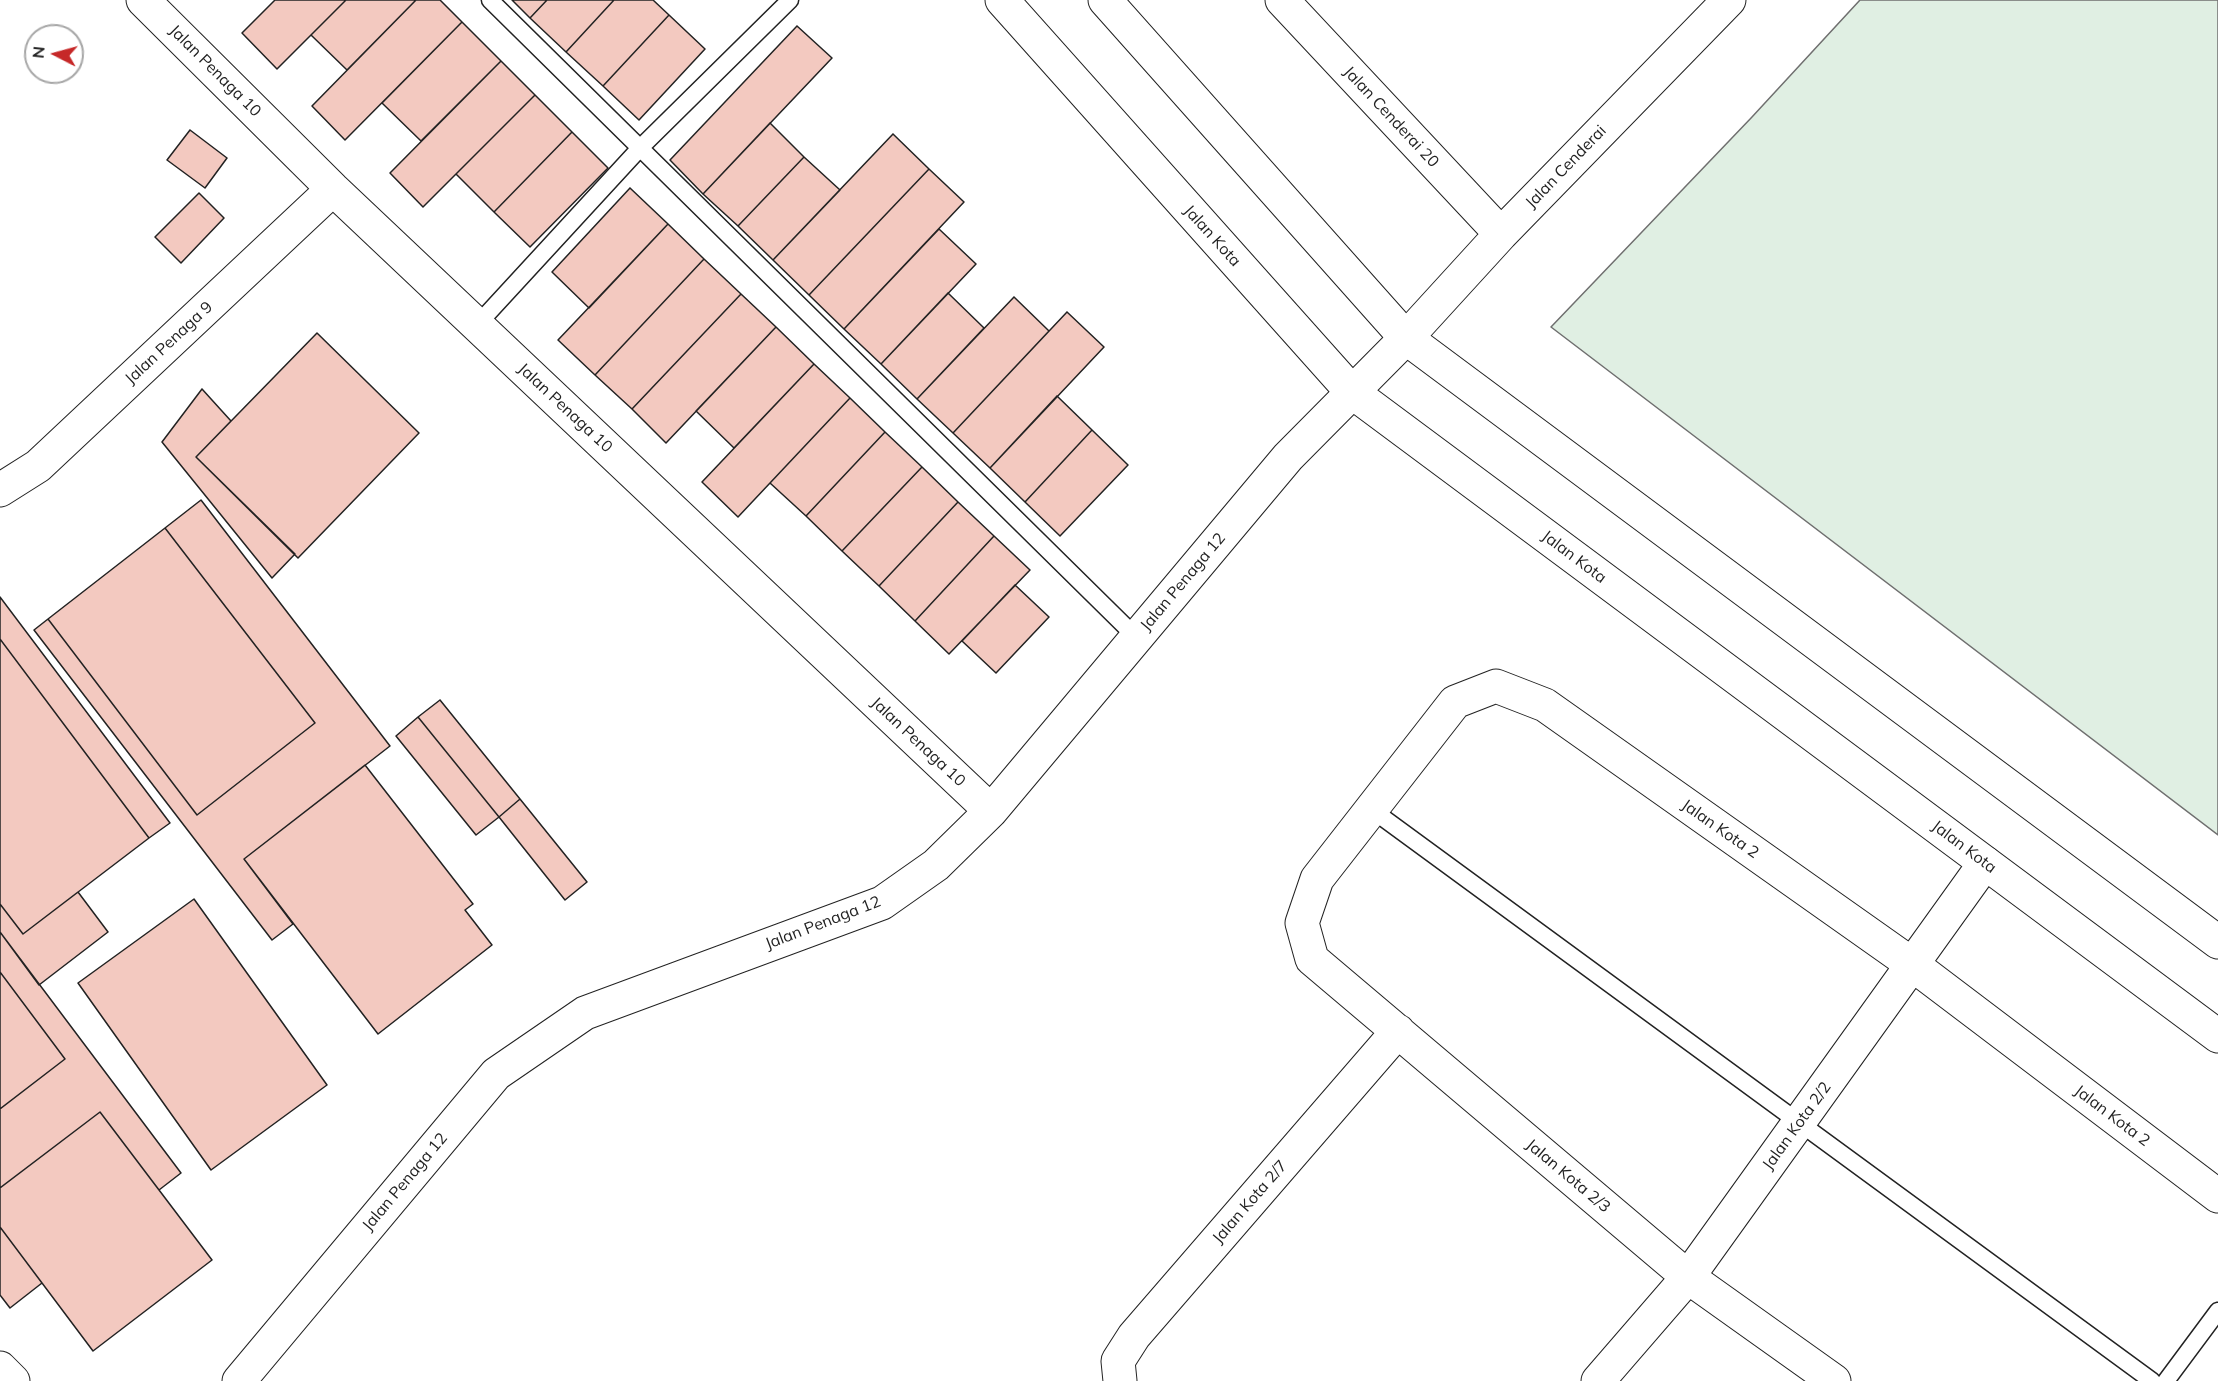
<!DOCTYPE html>
<html>
<head>
<meta charset="utf-8">
<style>
  body { margin:0 }
  #map { position:relative; width:2218px; height:1381px; overflow:hidden; background:#fff; font-family:Mulish,sans-serif }
  canvas { display:block }
  .north { position:absolute; left:24px; top:24px; width:60px; height:60px; box-sizing:border-box; background:#fff; border:2px solid #a7a7a7; border-radius:50%; rotate:276deg; font-size:16px; font-weight:700; line-height:24px; text-align:center; color:#222 }
  .north::after { content:''; display:block; margin:auto; width:21px; height:27px; background:#c62828; clip-path:polygon(50% 0,100% 100%,50% 72%,0 100%) }
</style>
</head>
<body>
<div id="map">
<canvas width="2218" height="1381"></canvas>
<div class="north">N</div>
</div>
<script>
const ctx = document.querySelector('canvas').getContext('2d');
ctx.lineJoin = 'round';
function fillPath(path, color) {
  ctx.fillStyle = color;
  ctx.fill(path, 'evenodd');
}
function poly(rows) {
  const path = new Path2D();
  for (const r of rows) {
    path.moveTo(r[0], r[1]);
    for (let i = 2; i < r.length; i += 2) path.lineTo(r[i], r[i + 1]);
  }
  return path;
}
function trace(path, color, width, dash) {
  ctx.strokeStyle = color;
  ctx.lineWidth = width;
  ctx.lineCap = dash ? 'butt' : 'round';
  ctx.setLineDash(dash || []);
  ctx.stroke(path);
}
function label(font, color, halo, rows, align = 'center') {
  ctx.font = font + ' Mulish,sans-serif';
  ctx.lineWidth = 4.5;
  ctx.setLineDash([]);
  ctx.textBaseline = 'middle';
  ctx.strokeStyle = halo;
  ctx.fillStyle = color;
  for (const [text, x, y, turn = 0] of rows) {
    ctx.save();
    ctx.translate(x, y);
    ctx.rotate((+turn || 0) * Math.PI / 180);
    ctx.textAlign = isNaN(turn) ? turn : align;
    if (halo) ctx.strokeText(text, 0, 0);
    ctx.fillText(text, 0, 0);
    ctx.restore();
  }
}
const green = poly([
  [1860,0,2218,0,2218,835,1551,327,1752,117,1860,0]
]);
fillPath(green, '#e0efe3');
trace(green, '#6f6f6f', 1.5);
const building = poly([
  [346,0,416,0,347,70,311,35,346,0],
  [346,0,277,69,242,33,275,0,346,0],
  [416,0,440,0,462,22,345,140,312,106,416,0],
  [512,0,547,0,530,18,512,0],
  [547,0,614,0,566,52,530,18,547,0],
  [614,0,653,0,669,15,603,86,566,52,614,0],
  [669,15,705,49,639,120,603,86,669,15],
  [462,22,501,61,421,141,382,103,462,22],
  [797,26,832,58,703,194,670,160,797,26],
  [501,61,535,95,423,207,390,173,501,61],
  [535,95,572,132,494,212,456,174,535,95],
  [770,123,804,157,738,226,703,194,770,123],
  [190,130,227,158,205,188,167,160,190,130],
  [572,132,608,168,530,247,494,212,572,132],
  [893,134,929,169,809,295,773,260,893,134],
  [804,157,840,190,773,260,738,226,804,157],
  [929,169,964,202,844,329,809,295,929,169],
  [630,188,668,224,589,308,552,272,630,188],
  [199,193,224,218,181,263,155,237,199,193],
  [668,224,704,259,595,375,558,340,668,224],
  [939,229,976,264,881,364,844,329,939,229],
  [704,259,741,294,632,409,595,375,704,259],
  [948,293,984,328,917,399,881,364,948,293],
  [741,294,776,327,666,443,632,409,741,294],
  [1014,297,1049,331,953,433,917,399,1014,297],
  [1067,312,1104,347,990,468,953,433,1067,312],
  [776,327,814,364,734,448,696,411,776,327],
  [317,333,419,433,298,558,196,457,317,333],
  [814,364,850,398,738,517,702,482,814,364],
  [202,389,231,421,196,457,295,554,272,578,162,442,202,389],
  [1057,396,1092,430,1025,502,990,468,1057,396],
  [850,398,885,432,806,516,770,483,850,398],
  [1092,430,1128,465,1060,536,1025,502,1092,430],
  [885,432,922,467,842,551,806,516,885,432],
  [922,467,958,502,879,586,842,551,922,467],
  [201,500,390,746,244,859,293,924,272,940,34,630,48,619,197,815,315,723,165,528,201,500],
  [958,502,994,536,915,621,879,586,958,502],
  [165,528,315,723,197,815,48,619,165,528],
  [994,536,1030,570,949,654,915,621,994,536],
  [1015,585,1049,617,996,673,962,641,1015,585],
  [0,597,170,823,149,838,0,639,0,597],
  [0,639,149,838,23,934,0,904,0,639],
  [440,700,520,799,499,817,418,717,440,700],
  [418,717,499,817,476,835,396,736,418,717],
  [365,765,473,904,465,910,492,945,378,1034,244,859,365,765],
  [520,799,587,882,565,900,499,817,520,799],
  [78,892,108,932,39,985,0,932,0,904,23,934,78,892],
  [194,899,327,1085,211,1170,78,983,194,899],
  [0,932,181,1173,159,1190,100,1112,0,1188,0,1109,65,1059,0,972,0,932],
  [0,972,65,1059,0,1109,0,972],
  [100,1112,212,1260,93,1351,0,1227,0,1188,100,1112],
  [0,1227,42,1283,10,1308,0,1295,0,1227]
]);
fillPath(building, '#f3c9c0');
trace(building, '#222', 1.5);
const service = poly([
  [490,0,1136,637],
  [477,325,640,148,790,0],
  [1371,809,2152,1381],
  [2166,1381,2218,1311]
]);
const minor = poly([
  [143,0,333,189,991,811],
  [1282,0,1501,234],
  [0,490,38,466,333,189],
  [0,1368,13,1381],
  [239,1381,496,1074,585,1013,882,903,936,865,991,811,1288,457,1406,338,1501,234,1729,0],
  [1120,1381,1118,1361,1134,1336,1398,1031],
  [1598,1381,1688,1277,1985,863],
  [1834,1381,1688,1277,1312,959,1302,923,1317,879,1455,702,1496,686,1545,705,1913,965,2218,1196]
]);
const secondary = poly([
  [1002,0,1352,392,2218,1036],
  [1105,0,1406,338,2218,942]
]);
trace(service, '#222', 19);
trace(minor, '#222', 35);
trace(secondary, '#222', 35);
trace(service, '#fff', 16);
trace(minor, '#fff', 33);
trace(secondary, '#fff', 33);
label('16px', '#222', '#fff', [
  ["Jalan Penaga 10",215,71,45],
  ["Jalan Cenderai 20",1391,117,47],
  ["Jalan Cenderai",1566,167,-46],
  ["Jalan Kota",1212,236,48],
  ["Jalan Penaga 9",169,343,-43],
  ["Jalan Penaga 10",565,408,43],
  ["Jalan Kota",1574,557,37],
  ["Jalan Penaga 12",1183,582,-50],
  ["Jalan Penaga 10",918,742,43],
  ["Jalan Kota 2",1720,829,35],
  ["Jalan Kota",1964,847,37],
  ["Jalan Penaga 12",823,923,-21],
  ["Jalan Kota 2",2112,1116,37],
  ["Jalan Kota 2/2",1797,1126,-54],
  ["Jalan Kota 2/3",1568,1176,40],
  ["Jalan Penaga 12",405,1182,-50],
  ["Jalan Kota 2/7",1250,1202,-49]
]);
</script>
</body>
</html>
